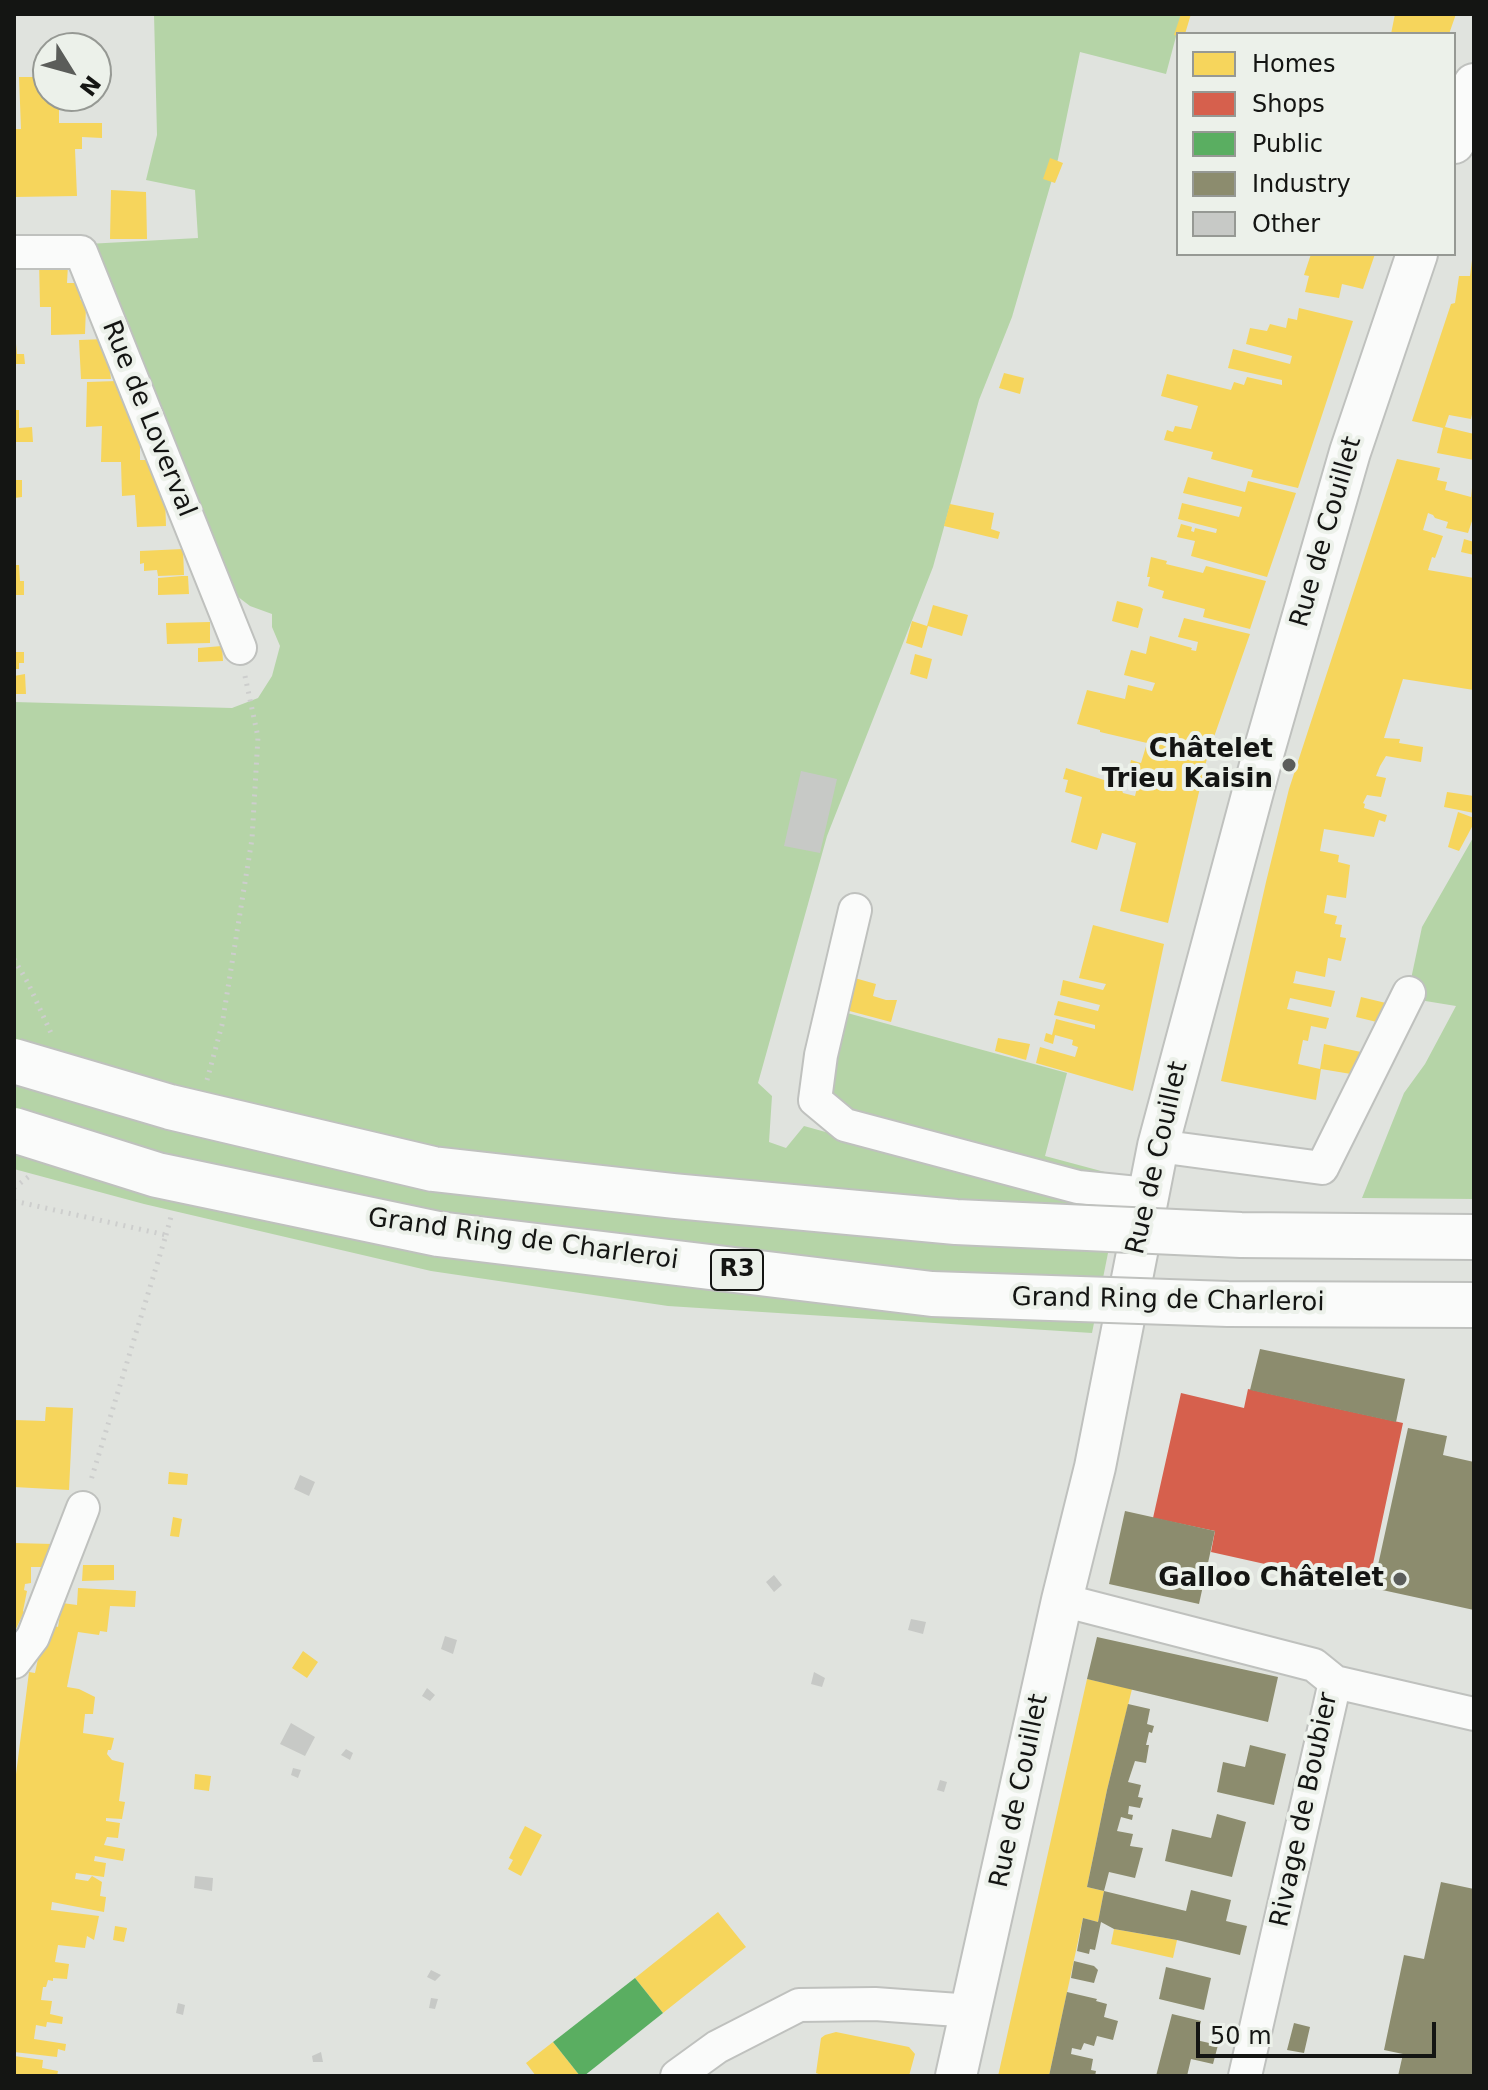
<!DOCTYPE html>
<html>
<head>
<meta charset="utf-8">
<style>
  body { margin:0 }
  #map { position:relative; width:1488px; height:2090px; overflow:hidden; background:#e0e3de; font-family:"DejaVu Sans",sans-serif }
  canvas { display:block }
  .frame { position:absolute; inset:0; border:16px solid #141513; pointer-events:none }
  .legend { position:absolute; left:1176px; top:32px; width:280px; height:224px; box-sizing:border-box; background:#ecf1ea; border:2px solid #969994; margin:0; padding:10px 14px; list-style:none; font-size:24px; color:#141513 }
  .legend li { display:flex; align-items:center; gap:16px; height:40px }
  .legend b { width:40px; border:2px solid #969994 }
  .north { position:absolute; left:32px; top:32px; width:80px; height:80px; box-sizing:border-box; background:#ecf1ea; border:2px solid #969994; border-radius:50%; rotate:127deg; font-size:22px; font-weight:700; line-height:32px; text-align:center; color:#141513 }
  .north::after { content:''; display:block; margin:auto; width:28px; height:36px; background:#5b5d5a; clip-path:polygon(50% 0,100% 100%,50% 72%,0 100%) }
  .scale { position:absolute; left:1196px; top:2022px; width:240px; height:36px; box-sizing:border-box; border:4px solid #141513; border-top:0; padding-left:10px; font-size:24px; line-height:28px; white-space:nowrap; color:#141513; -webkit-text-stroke:6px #ecf1ea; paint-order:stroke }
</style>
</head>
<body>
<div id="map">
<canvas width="1488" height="2090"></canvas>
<div class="frame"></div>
<ul class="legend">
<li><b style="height:22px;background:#f6d55c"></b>Homes</li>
<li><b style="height:22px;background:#d6604d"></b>Shops</li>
<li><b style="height:22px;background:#5aae61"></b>Public</li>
<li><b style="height:22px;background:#8c8c6e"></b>Industry</li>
<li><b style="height:22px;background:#c7c9c6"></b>Other</li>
</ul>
<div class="north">N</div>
<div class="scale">50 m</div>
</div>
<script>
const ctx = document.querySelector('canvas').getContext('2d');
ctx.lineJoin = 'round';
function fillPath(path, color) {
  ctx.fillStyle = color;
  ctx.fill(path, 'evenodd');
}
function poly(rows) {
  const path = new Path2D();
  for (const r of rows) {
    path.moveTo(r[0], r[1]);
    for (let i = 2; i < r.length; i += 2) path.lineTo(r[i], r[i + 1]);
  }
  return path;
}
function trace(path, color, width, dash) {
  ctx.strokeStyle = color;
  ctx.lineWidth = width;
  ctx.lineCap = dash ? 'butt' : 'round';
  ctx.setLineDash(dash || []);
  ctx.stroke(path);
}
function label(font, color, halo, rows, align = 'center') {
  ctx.font = font + ' "DejaVu Sans",sans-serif';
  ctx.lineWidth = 8;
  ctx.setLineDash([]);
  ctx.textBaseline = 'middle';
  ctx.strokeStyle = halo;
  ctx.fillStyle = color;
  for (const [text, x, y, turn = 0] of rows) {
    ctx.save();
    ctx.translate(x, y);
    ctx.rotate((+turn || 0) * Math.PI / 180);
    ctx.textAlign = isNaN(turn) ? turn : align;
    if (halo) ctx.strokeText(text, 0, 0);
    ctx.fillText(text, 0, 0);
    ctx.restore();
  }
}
fillPath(poly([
  [154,14,1182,14,1166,74,1080,52,1058,159,1012,317,979,400,933,567,827,836,758,1083,772,1096,769,1142,786,1148,804,1126,840,1136,1120,1193,1092,1333,668,1306,431,1271,144,1204,14,1169,14,702,232,708,258,698,272,676,280,646,272,627,272,614,250,606,229,590,87,244,198,238,195,190,146,180,157,135],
  [1474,836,1474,1199,1362,1198,1404,1093,1425,1064,1456,1006,1407,998,1422,927],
  [840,1011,1067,1073,1045,1156,1116,1175,1115,1184,866,1115,825,1096]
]), '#b5d4a7');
fillPath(poly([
  [1181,14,1191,14,1185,34,1178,34,1178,36,1174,35],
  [1395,14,1456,14,1449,34,1391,34],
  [19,77,48,77,48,96,59,96,59,123,102,123,102,138,82,137,82,149,75,149,77,196,14,197,14,129,21,129],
  [1050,158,1063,163,1055,183,1043,179],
  [111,190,146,192,147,239,110,239],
  [1311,254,1375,254,1363,289,1342,284,1339,298,1305,292,1309,276,1304,275],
  [39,260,68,265,67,283,80,283,80,299,86,306,85,334,51,335,51,307,40,307],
  [1472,260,1474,261,1474,405,1471,419,1449,415,1445,427,1474,434,1474,460,1437,453,1443,428,1412,421,1451,304,1455,303,1459,276,1470,276],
  [1299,308,1353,321,1298,488,1251,477,1253,470,1211,459,1213,452,1164,440,1167,430,1173,432,1175,426,1191,429,1198,406,1161,396,1167,374,1231,390,1234,382,1244,385,1247,377,1282,385,1282,380,1228,368,1233,349,1290,364,1292,356,1246,344,1250,328,1267,331,1270,324,1286,328,1288,318,1297,320],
  [106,339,111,379,81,379,79,340],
  [14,344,16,344,17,354,24,354,25,364,14,364],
  [1004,373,1024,378,1020,394,999,388],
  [117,381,140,426,140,460,151,460,165,495,166,526,137,527,135,495,122,496,121,462,101,462,102,426,86,427,87,382],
  [14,410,19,410,19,428,32,427,33,442,14,442],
  [1397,459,1440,468,1437,480,1447,482,1445,490,1471,497,1472,488,1474,489,1474,515,1468,533,1446,528,1448,522,1435,518,1433,515,1428,513,1423,530,1443,536,1435,558,1432,557,1428,570,1474,578,1474,690,1403,679,1384,738,1400,739,1399,743,1423,747,1421,762,1386,756,1380,766,1376,776,1386,778,1381,797,1367,795,1363,803,1365,804,1364,808,1387,815,1385,822,1379,820,1374,837,1324,829,1320,851,1339,855,1338,862,1350,865,1346,898,1327,895,1324,913,1337,916,1335,924,1342,925,1340,937,1346,938,1341,961,1328,958,1325,977,1296,971,1294,981,1293,983,1335,991,1331,1007,1290,998,1287,1009,1329,1018,1326,1029,1311,1026,1308,1041,1303,1040,1298,1064,1320,1069,1324,1044,1361,1052,1357,1075,1321,1069,1316,1100,1221,1081,1266,882,1289,789],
  [1188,477,1245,492,1248,481,1296,493,1267,577,1191,556,1195,541,1177,537,1181,524,1192,527,1191,531,1194,532,1195,528,1216,533,1217,529,1178,519,1182,503,1239,517,1242,507,1183,493],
  [14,480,22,480,22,497,14,498],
  [950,504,994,513,991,529,1000,532,998,539,944,526],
  [1464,539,1474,542,1474,555,1461,552],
  [183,549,184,575,158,576,157,570,144,571,144,563,140,564,140,551],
  [1151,557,1167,561,1166,564,1203,573,1206,566,1266,581,1250,629,1203,617,1205,609,1162,598,1164,591,1148,586,1150,577,1147,577],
  [14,565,19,565,20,581,24,581,24,595,14,595],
  [182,576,188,576,189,594,158,595,158,578],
  [1117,601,1140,607,1143,609,1138,628,1112,621],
  [933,605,968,615,962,636,928,626,922,648,906,643,912,621,927,626],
  [1184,618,1250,634,1208,754,1168,923,1120,911,1136,843,1102,833,1097,850,1071,842,1082,797,1065,792,1068,780,1063,779,1066,768,1120,785,1123,793,1135,796,1139,780,1128,777,1128,774,1131,760,1141,763,1147,743,1100,732,1100,730,1077,724,1087,690,1125,699,1128,685,1152,691,1155,683,1124,675,1131,650,1146,654,1150,636,1192,648,1191,650,1196,651,1198,642,1178,637],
  [210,622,210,643,167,644,166,623],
  [222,646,223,661,198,662,198,648],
  [14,652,24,652,24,663,19,663,19,669,14,669],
  [915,654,932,659,927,679,910,674],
  [25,674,26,694,14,694,14,676],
  [1447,792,1474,796,1474,813,1444,807],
  [1458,812,1474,818,1474,823,1459,851,1448,847],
  [1093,925,1164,944,1133,1091,1036,1063,1040,1047,1075,1057,1078,1047,1072,1045,1073,1040,1055,1035,1053,1044,1044,1041,1046,1033,1052,1035,1056,1019,1095,1029,1095,1025,1054,1015,1058,1001,1098,1011,1100,1005,1060,995,1063,980,1103,990,1106,984,1079,978],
  [851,977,876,984,873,996,886,1000,897,1000,891,1022,842,1009],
  [1361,997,1386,1003,1381,1023,1356,1017],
  [998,1038,1030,1044,1026,1060,995,1051],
  [46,1407,73,1408,69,1490,14,1487,14,1420,45,1421],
  [169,1472,188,1474,187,1485,168,1484],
  [173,1517,182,1519,179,1537,170,1536],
  [14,1543,53,1544,42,1567,31,1567,31,1583,25,1584,24,1590,27,1591,23,1611,24,1612,14,1633],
  [83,1565,114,1565,114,1580,82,1581],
  [78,1588,136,1591,135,1607,110,1606,107,1632,100,1631,99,1635,78,1632,67,1687,79,1689,95,1697,93,1714,85,1714,83,1733,114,1738,111,1750,108,1750,107,1754,112,1760,124,1763,119,1801,125,1802,122,1819,106,1818,106,1821,120,1823,118,1838,107,1837,104,1845,125,1849,123,1861,95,1856,94,1861,106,1863,104,1877,76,1873,75,1879,88,1881,92,1876,102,1882,100,1896,106,1897,104,1912,52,1902,51,1910,99,1916,94,1940,87,1936,85,1948,58,1945,55,1962,69,1964,67,1979,53,1978,53,1981,48,1980,46,1987,43,1987,41,2000,52,2001,50,2014,63,2017,62,2024,47,2022,46,2027,36,2025,34,2039,66,2044,65,2051,58,2049,57,2057,14,2052,14,1790,29,1672,35,1673,39,1654,50,1624,58,1627,62,1603,77,1605],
  [303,1651,318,1662,307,1678,292,1668],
  [1087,1679,1132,1689,1107,1790,1087,1887,1104,1891,1098,1922,1083,1918,1049,2076,998,2076],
  [195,1774,211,1776,209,1791,194,1789],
  [525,1826,542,1835,521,1876,508,1869,513,1860,509,1858],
  [718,1912,746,1947,663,2013,635,1978],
  [115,1926,127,1928,124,1942,113,1940],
  [1114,1929,1177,1940,1173,1958,1111,1944],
  [836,2032,909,2047,915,2054,909,2076,824,2076,816,2073,821,2038,825,2035],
  [553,2042,580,2076,536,2076,526,2063],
  [14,2056,43,2060,42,2068,58,2071,57,2076,14,2076]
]), '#f6d55c');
fillPath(poly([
  [1248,1389,1403,1423,1368,1587,1211,1552,1215,1531,1153,1518,1181,1393,1244,1408]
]), '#d6604d');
fillPath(poly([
  [635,1978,663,2013,584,2076,580,2076,553,2042]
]), '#5aae61');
fillPath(poly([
  [1260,1349,1405,1379,1396,1422,1250,1390],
  [1408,1428,1447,1436,1443,1455,1474,1462,1474,1610,1373,1588],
  [1125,1511,1215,1531,1199,1604,1109,1584],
  [1097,1637,1278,1677,1268,1722,1087,1679],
  [1128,1704,1150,1709,1147,1724,1154,1726,1152,1733,1149,1732,1146,1745,1149,1745,1146,1763,1135,1761,1128,1782,1141,1785,1138,1797,1143,1798,1140,1808,1129,1806,1128,1814,1133,1815,1132,1820,1121,1817,1117,1831,1133,1834,1130,1846,1143,1848,1135,1878,1109,1872,1104,1891,1087,1887,1107,1790],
  [1250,1745,1286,1754,1274,1805,1217,1792,1223,1762,1245,1767],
  [1217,1814,1246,1822,1232,1877,1165,1861,1172,1829,1211,1838],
  [1441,1882,1474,1889,1474,2076,1398,2076,1403,2054,1384,2050,1404,1955,1424,1959],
  [1191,1890,1231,1900,1226,1921,1247,1926,1240,1955,1177,1940,1114,1929,1101,1922,1095,1950,1090,1949,1089,1954,1077,1951,1083,1918,1098,1922,1104,1891,1186,1911],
  [1074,1961,1094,1966,1098,1970,1094,1983,1071,1978],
  [1166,1967,1211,1978,1204,2010,1159,1999],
  [1067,1992,1097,1999,1096,2001,1107,2004,1104,2017,1118,2021,1113,2040,1097,2036,1094,2046,1084,2043,1081,2050,1072,2048,1071,2054,1093,2059,1091,2070,1096,2071,1095,2076,1049,2076],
  [1172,2014,1201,2021,1196,2040,1218,2045,1213,2064,1191,2059,1187,2076,1156,2076],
  [1294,2023,1310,2027,1304,2053,1287,2050]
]), '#8c8c6e');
fillPath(poly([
  [801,771,837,779,820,853,784,846],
  [300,1475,315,1482,309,1496,294,1489],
  [774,1575,782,1585,774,1592,766,1582],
  [911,1619,926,1622,923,1634,908,1630],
  [445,1636,457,1640,453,1654,441,1649],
  [814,1672,825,1678,822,1687,811,1684],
  [427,1688,435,1695,430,1701,422,1696],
  [291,1723,315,1737,305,1756,280,1744],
  [346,1749,353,1753,350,1760,341,1755],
  [293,1768,301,1770,298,1778,291,1775],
  [940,1780,947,1782,944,1792,937,1790],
  [195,1876,213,1878,212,1891,194,1888],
  [431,1970,441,1975,435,1981,427,1977],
  [431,1998,438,1999,435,2009,429,2008],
  [178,2003,185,2005,183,2015,176,2013],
  [321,2052,323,2062,313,2062,312,2056]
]), '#c7c9c6');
const minor = poly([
  [14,252,81,252,240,648],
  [855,910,821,1055,815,1100,845,1125,1078,1187,1147,1194],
  [1158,1146,1322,1168,1409,993],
  [1062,1600,1314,1665,1335,1682,1245,2076],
  [14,1662,33,1637,83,1508],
  [1335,1682,1474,1714],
  [677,2076,717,2047,799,2005,875,2004,972,2011]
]);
const major = poly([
  [1454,143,1474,84],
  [956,2076,1062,1600,1095,1467,1158,1146,1262,758,1350,452,1417,254]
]);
trace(minor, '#bfc1be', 36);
trace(major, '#bfc1be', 44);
trace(poly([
  [14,959,28,983,51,1033],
  [207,1080,222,1025,252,839,258,737,245,676],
  [14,1188,32,1174],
  [14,1201,166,1235,91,1480],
  [166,1235,172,1213]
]), '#cdcecd', 5, [2, 6]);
trace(minor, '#fafbfa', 32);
trace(major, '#fafbfa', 40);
const highwayBridge = poly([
  [14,1061,170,1107,433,1169,674,1196,956,1222,1241,1235,1474,1237],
  [14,1130,157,1175,438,1234,932,1294,1228,1304,1474,1305]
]);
trace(highwayBridge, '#bfc1be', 48, []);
trace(highwayBridge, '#fafbfa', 44);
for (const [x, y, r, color] of [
  [1289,765,8,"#5b5d5a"],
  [1400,1579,8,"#5b5d5a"]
]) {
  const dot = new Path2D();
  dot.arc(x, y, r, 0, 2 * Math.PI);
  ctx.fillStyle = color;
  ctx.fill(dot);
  trace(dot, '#ecf1ea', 3);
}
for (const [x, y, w] of [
  [737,1270,52]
]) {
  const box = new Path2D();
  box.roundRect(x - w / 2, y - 20, w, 40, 6);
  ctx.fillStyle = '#ecf1ea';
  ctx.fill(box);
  trace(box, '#141513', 2);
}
label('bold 24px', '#141513', null, [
  ["R3",737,1270]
]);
label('26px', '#141513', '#ecf1ea', [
  ["Rue de Loverval",148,419,68],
  ["Rue de Couillet",1327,532,-74],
  ["Rue de Couillet",1158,1158,-77],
  ["Grand Ring de Charleroi",523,1240,8],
  ["Grand Ring de Charleroi",1168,1301,1],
  ["Rue de Couillet",1020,1791,-78],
  ["Rivage de Boubier",1305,1810,-78]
]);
label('bold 26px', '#141513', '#ecf1ea', [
  ["Châtelet",1273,750],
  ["Trieu Kaisin",1273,780],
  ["Galloo Châtelet",1384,1579]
], 'right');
</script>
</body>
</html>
